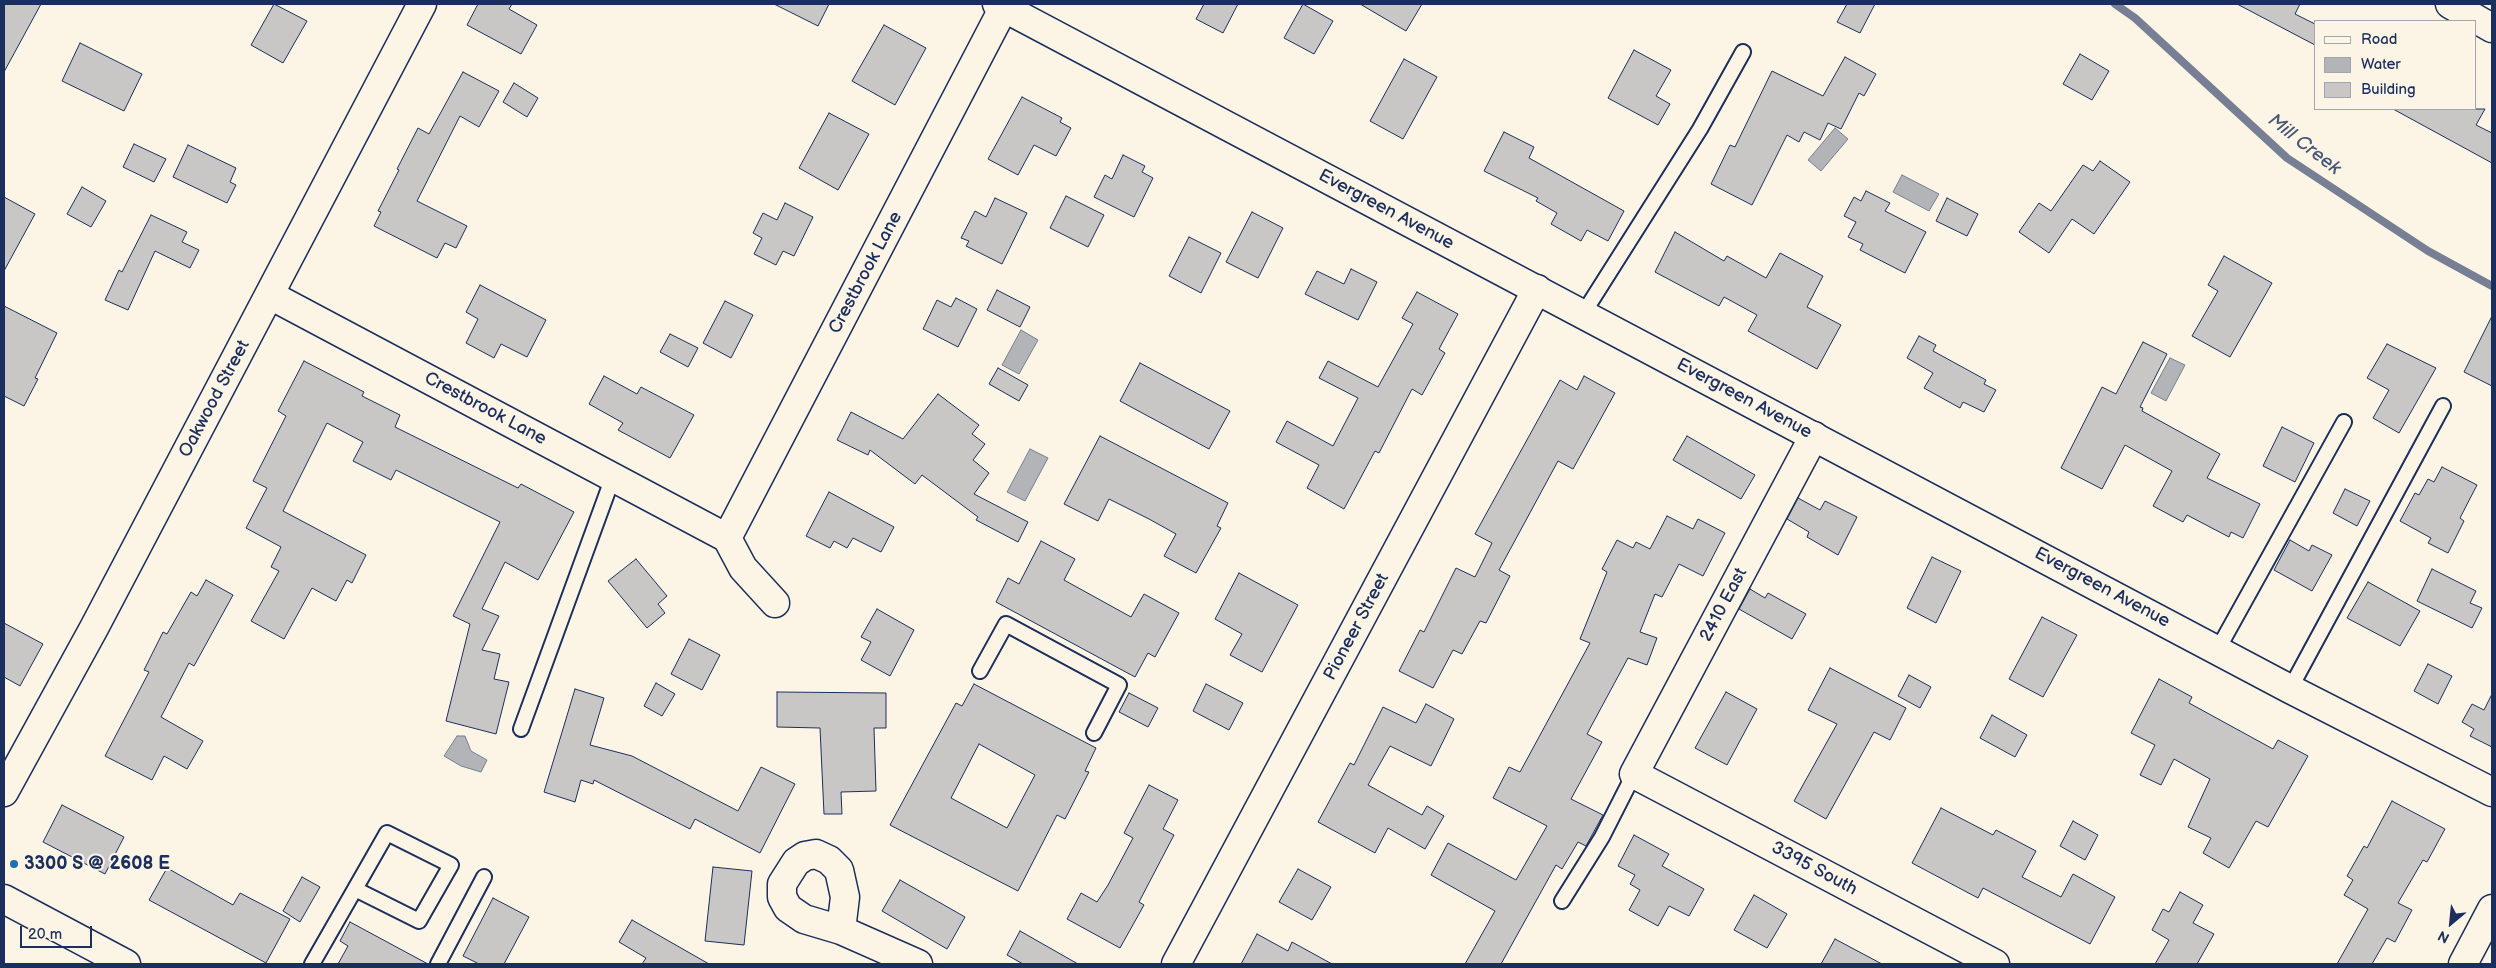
<!DOCTYPE html>
<html>
<head>
<meta charset="utf-8">
<style>
  body { margin:0 }
  #map { position:relative; width:2496px; height:968px; overflow:hidden; background:#fcf5e5; font-family:"Balsamiq Sans",sans-serif }
  canvas { display:block }
  .frame { position:absolute; inset:0; border:5px solid #1b2f5e; pointer-events:none }
  .legend { position:absolute; left:2314px; top:20px; width:162px; height:90px; box-sizing:border-box; background:#fcf5e5; border:1px solid #a2a6af; margin:0; padding:6px 9px; list-style:none; font-size:15px; color:#1b2f5e }
  .legend li { display:flex; align-items:center; gap:10px; height:25px }
  .legend b { width:25px; border:1px solid #a2a6af }
  .north { position:absolute; left:2426px; top:898px; width:50px; height:50px; -webkit-text-stroke:4px #fcf5e5; paint-order:stroke; rotate:208deg; font-size:14px; font-weight:700; line-height:20px; text-align:center; color:#1b2f5e }
  .north::after { content:''; display:block; margin:auto; width:18px; height:22px; background:#1b2f5e; clip-path:polygon(50% 0,100% 100%,50% 72%,0 100%) }
  .scale { position:absolute; left:20px; top:926px; width:72px; height:22px; box-sizing:border-box; border:2px solid #1b2f5e; border-top:0; padding-left:6px; font-size:15px; line-height:18px; white-space:nowrap; color:#1b2f5e; -webkit-text-stroke:4px #fcf5e5; paint-order:stroke }
</style>
</head>
<body>
<div id="map">
<canvas width="2496" height="968"></canvas>
<div class="frame"></div>
<ul class="legend">
<li><b style="height:6px;background:#fcf5e5"></b>Road</li>
<li><b style="height:14px;background:#b2b4b8"></b>Water</li>
<li><b style="height:14px;background:#c8c7c6"></b>Building</li>
</ul>
<div class="north">N</div>
<div class="scale">20 m</div>
</div>
<script>
const ctx = document.querySelector('canvas').getContext('2d');
ctx.lineJoin = 'round';
function fillPath(path, color) {
  ctx.fillStyle = color;
  ctx.fill(path, 'evenodd');
}
function poly(rows) {
  const path = new Path2D();
  for (const r of rows) {
    path.moveTo(r[0], r[1]);
    for (let i = 2; i < r.length; i += 2) path.lineTo(r[i], r[i + 1]);
  }
  return path;
}
function trace(path, color, width, dash) {
  ctx.strokeStyle = color;
  ctx.lineWidth = width;
  ctx.lineCap = dash ? 'butt' : 'round';
  ctx.setLineDash(dash || []);
  ctx.stroke(path);
}
function label(font, color, halo, rows, align = 'center') {
  ctx.font = font + ' "Balsamiq Sans",sans-serif';
  ctx.lineWidth = 4;
  ctx.setLineDash([]);
  ctx.textBaseline = 'middle';
  ctx.strokeStyle = halo;
  ctx.fillStyle = color;
  for (const [text, x, y, turn = 0] of rows) {
    ctx.save();
    ctx.translate(x, y);
    ctx.rotate((+turn || 0) * Math.PI / 180);
    ctx.textAlign = isNaN(turn) ? turn : align;
    if (halo) ctx.strokeText(text, 0, 0);
    ctx.fillText(text, 0, 0);
    ctx.restore();
  }
}
const water = poly([
  [1835,128,1848,139,1821,171,1808,160,1835,128],
  [1902,175,1939,194,1929,211,1893,192,1902,175],
  [1021,330,1038,340,1019,374,1002,365,1021,330],
  [2170,358,2185,365,2166,401,2151,393,2170,358],
  [1030,449,1048,458,1025,501,1007,492,1030,449],
  [457,736,465,736,471,751,487,760,481,772,461,766,444,756,457,736]
]);
fillPath(water, '#b2b4b8');
trace(water, '#767f94', 1);
trace(poly([
  [2115,4,2135,18,2287,158,2428,251,2492,286]
]), '#767f94', 8);
const building = poly([
  [4,4,41,4,4,72,4,4],
  [274,4,307,21,283,63,251,45,274,4],
  [478,4,512,4,509,9,537,25,521,54,467,25,478,4],
  [774,4,829,4,818,26,774,4],
  [1204,4,1238,4,1223,33,1196,19,1204,4],
  [1303,4,1333,21,1314,54,1284,38,1303,4],
  [1360,4,1422,4,1406,31,1360,4],
  [1847,4,1875,4,1860,33,1837,22,1847,4],
  [2237,4,2300,4,2295,14,2315,24,2315,45,2237,4],
  [884,25,926,48,895,105,852,81,884,25],
  [80,43,142,74,124,111,62,81,80,43],
  [1634,50,1671,70,1656,96,1670,104,1658,125,1608,98,1634,50],
  [2080,54,2109,71,2092,100,2063,84,2080,54],
  [1845,57,1876,74,1864,96,1859,93,1841,129,1828,123,1820,140,1804,132,1799,142,1787,135,1752,205,1711,184,1730,145,1735,147,1772,71,1823,96,1845,57],
  [1404,59,1437,77,1403,139,1370,121,1404,59],
  [463,72,499,91,479,127,460,116,417,201,467,226,456,248,445,243,437,258,374,226,381,212,378,211,399,170,397,169,418,128,429,134,463,72],
  [514,83,538,98,527,117,503,102,514,83],
  [1022,97,1062,118,1060,122,1071,128,1056,156,1034,145,1018,175,988,159,1022,97],
  [2393,109,2485,109,2476,125,2492,133,2492,163,2393,109],
  [829,113,869,134,838,190,799,168,829,113],
  [1504,132,1534,147,1529,158,1624,211,1608,241,1587,230,1581,241,1551,224,1557,213,1536,201,1538,198,1484,171,1504,132],
  [134,144,166,159,154,182,123,167,134,144],
  [188,145,236,168,230,182,236,185,227,203,173,177,188,145],
  [1123,155,1145,166,1142,172,1153,178,1134,217,1094,197,1105,175,1112,179,1123,155],
  [2100,161,2130,182,2094,234,2072,219,2049,253,2019,232,2039,203,2051,211,2083,165,2093,171,2100,161],
  [82,187,106,201,91,227,67,214,82,187],
  [1866,191,1890,203,1885,211,1926,232,1905,273,1860,250,1863,244,1848,237,1856,222,1844,216,1854,197,1861,201,1866,191],
  [1066,196,1104,215,1088,247,1050,228,1066,196],
  [4,197,35,214,4,271,4,197],
  [995,198,1027,213,1002,264,966,246,969,241,961,238,975,211,986,217,995,198],
  [1947,198,1978,214,1967,236,1936,221,1947,198],
  [785,203,813,217,794,256,783,251,776,265,754,254,762,238,753,233,763,213,777,220,785,203],
  [1252,212,1283,228,1258,278,1226,262,1252,212],
  [151,215,187,232,182,242,199,250,190,268,155,251,128,310,105,300,119,270,122,272,151,215],
  [1675,232,1724,261,1727,256,1766,278,1780,253,1823,276,1807,307,1841,325,1817,369,1748,331,1757,315,1724,297,1719,306,1655,272,1675,232],
  [1189,237,1221,253,1201,293,1169,276,1189,237],
  [2224,256,2272,283,2230,357,2192,336,2218,291,2208,285,2224,256],
  [1351,269,1377,282,1358,320,1305,294,1317,271,1344,284,1351,269],
  [480,285,546,320,527,357,501,344,494,358,466,343,478,319,466,312,480,285],
  [997,290,1030,307,1020,327,987,310,997,290],
  [1417,292,1458,314,1439,349,1445,353,1422,395,1412,389,1379,453,1375,451,1344,509,1307,488,1319,465,1276,442,1287,421,1333,446,1358,398,1319,378,1328,361,1378,387,1413,324,1402,318,1417,292],
  [956,298,977,309,958,347,923,329,937,300,951,307,956,298],
  [725,301,753,315,731,358,703,343,725,301],
  [4,306,57,333,35,378,38,379,24,406,4,396,4,306],
  [2492,316,2492,386,2464,372,2492,316],
  [670,334,698,348,688,367,660,352,670,334],
  [1919,336,1936,345,1933,351,1986,380,1984,384,1996,390,1984,412,1963,402,1960,408,1924,388,1933,373,1907,358,1919,336],
  [2143,342,2167,354,2140,407,2143,408,2142,411,2220,454,2207,478,2260,504,2243,538,2231,532,2229,537,2187,515,2183,522,2153,506,2172,471,2125,445,2102,489,2061,468,2102,387,2116,394,2143,342],
  [2387,344,2436,368,2399,433,2373,418,2389,390,2367,378,2387,344],
  [304,361,364,392,362,396,400,415,395,427,518,488,521,484,574,512,538,580,505,562,482,609,499,616,482,650,500,654,494,679,509,682,496,734,446,721,470,624,453,616,500,522,396,470,391,480,353,461,363,442,327,423,283,511,366,555,352,583,347,580,336,601,312,588,284,639,251,621,279,571,271,567,281,547,246,528,267,488,253,481,286,416,278,411,304,361],
  [1140,363,1230,411,1209,449,1120,401,1140,363],
  [998,368,1028,385,1019,401,989,384,998,368],
  [604,376,637,394,641,387,694,415,670,458,618,430,623,423,589,404,604,376],
  [1584,376,1615,393,1573,469,1558,461,1499,570,1510,576,1486,623,1480,621,1462,654,1453,650,1433,688,1399,671,1420,630,1424,632,1456,568,1475,577,1492,543,1475,534,1560,380,1577,390,1584,376],
  [938,394,979,425,972,434,985,444,973,460,989,473,974,494,1028,522,1018,542,976,520,978,517,922,475,915,484,870,450,868,455,837,440,851,412,903,439,938,394],
  [2282,427,2314,443,2295,482,2263,466,2282,427],
  [1100,436,1228,503,1217,526,1221,528,1196,573,1164,556,1176,534,1149,519,1109,499,1098,521,1064,504,1100,436],
  [1687,436,1755,475,1741,499,1673,460,1687,436],
  [2442,467,2477,485,2460,518,2464,521,2448,553,2428,543,2431,538,2400,521,2415,493,2419,495,2428,479,2434,482,2442,467],
  [2345,489,2370,501,2357,526,2333,513,2345,489],
  [829,492,894,527,881,552,853,538,847,548,834,541,830,548,806,536,829,492],
  [1798,498,1820,510,1825,501,1857,517,1838,555,1807,537,1809,532,1787,519,1798,498],
  [1667,516,1693,529,1698,519,1725,533,1703,576,1679,564,1662,597,1655,594,1640,632,1657,638,1647,665,1628,658,1587,734,1602,742,1571,799,1603,815,1586,846,1578,842,1562,869,1556,865,1501,964,1465,964,1495,911,1431,875,1448,843,1516,880,1547,826,1493,798,1509,767,1520,772,1590,643,1580,639,1607,572,1602,569,1617,540,1633,548,1636,542,1650,549,1667,516],
  [2290,540,2309,551,2312,545,2332,555,2312,591,2274,570,2290,540],
  [1041,541,1075,559,1064,580,1131,617,1144,594,1179,613,1155,657,1148,653,1135,677,996,602,1008,578,1019,584,1041,541],
  [1932,557,1961,571,1936,623,1907,608,1932,557],
  [636,559,667,596,658,604,665,613,647,628,608,581,636,559],
  [2432,569,2476,591,2470,603,2482,608,2472,628,2417,601,2432,569],
  [1239,573,1298,605,1262,672,1230,655,1242,634,1215,619,1239,573],
  [206,580,233,595,194,666,189,663,161,717,203,741,187,769,164,756,152,780,105,756,149,672,144,670,163,632,167,634,191,592,197,596,206,580],
  [2368,582,2420,611,2400,646,2347,618,2368,582],
  [1750,589,1765,598,1768,593,1806,614,1792,639,1739,609,1750,589],
  [877,609,914,630,890,676,861,660,871,642,861,637,877,609],
  [2042,617,2077,635,2043,697,2009,679,2042,617],
  [4,623,43,644,20,686,4,677,4,623],
  [689,639,720,655,702,690,671,674,689,639],
  [2428,664,2452,676,2438,704,2414,691,2428,664],
  [1830,668,1906,708,1890,740,1874,732,1826,819,1794,801,1837,724,1808,710,1830,668],
  [1909,675,1931,687,1920,708,1898,696,1909,675],
  [2159,679,2192,697,2189,703,2273,749,2278,740,2308,756,2268,827,2256,821,2229,868,2203,853,2211,838,2188,827,2210,779,2174,759,2161,785,2140,775,2155,745,2131,733,2159,679],
  [656,683,675,694,662,716,644,706,656,683],
  [974,684,1096,748,1085,771,1089,772,1065,819,1057,815,1018,891,890,825,956,703,962,706,974,684],
  [979,744,1035,775,1007,828,951,798,979,744],
  [1206,684,1243,703,1229,730,1193,711,1206,684],
  [575,689,604,698,590,745,632,756,738,811,761,767,795,784,760,853,695,819,690,829,594,780,593,784,581,780,575,802,544,792,575,689],
  [777,692,886,693,886,728,874,728,876,791,841,792,842,814,824,814,820,728,777,727,777,692],
  [1726,692,1757,709,1727,765,1695,748,1726,692],
  [1129,693,1158,708,1148,727,1119,712,1129,693],
  [2492,694,2492,747,2470,736,2474,729,2462,722,2472,704,2484,710,2492,694],
  [1426,704,1454,719,1431,766,1390,746,1368,785,1422,815,1427,806,1444,816,1425,849,1388,828,1375,853,1318,822,1350,763,1354,765,1383,707,1416,723,1426,704],
  [1992,715,2027,735,2015,757,1980,738,1992,715],
  [1149,785,1178,800,1163,829,1174,835,1139,902,1144,905,1120,948,1067,919,1081,893,1097,902,1108,885,1133,838,1124,833,1149,785],
  [2392,801,2445,829,2427,862,2423,860,2398,903,2412,910,2395,942,2387,938,2372,964,2337,964,2368,909,2344,895,2353,880,2347,876,2364,846,2367,848,2392,801],
  [62,805,124,837,105,874,43,842,62,805],
  [1941,808,1993,835,1996,830,2036,851,2022,877,2061,897,2073,874,2115,897,2090,944,1983,888,1978,898,1912,863,1941,808],
  [2073,821,2098,835,2085,860,2060,846,2073,821],
  [1634,835,1669,854,1662,866,1704,889,1689,916,1669,906,1658,926,1629,910,1640,890,1630,884,1635,875,1618,866,1634,835],
  [713,867,752,871,744,945,705,941,713,867],
  [167,868,233,905,240,893,290,919,266,963,149,900,167,868],
  [1298,869,1331,887,1312,920,1279,902,1298,869],
  [302,877,320,887,300,922,283,911,302,877],
  [900,880,965,917,947,949,882,911,900,880],
  [2180,892,2203,905,2193,923,2214,934,2197,964,2155,964,2169,940,2152,930,2163,909,2169,912,2180,892],
  [1754,895,1787,914,1767,948,1734,930,1754,895],
  [493,898,529,917,504,964,479,964,463,956,493,898],
  [632,920,709,964,642,964,646,958,619,942,632,920],
  [350,922,428,964,338,964,348,946,340,941,350,922],
  [1020,931,1078,964,1023,964,1007,955,1020,931],
  [1257,934,1288,951,1292,942,1332,964,1241,964,1257,934],
  [1835,939,1882,964,1821,964,1835,939]
]);
fillPath(building, '#c8c7c6');
trace(building, '#1b2f5e', 1);
const lane = poly([
  [1583,314,1700,129,1743,52],
  [2218,649,2344,422],
  [980,671,1006,624,1119,685,1094,733],
  [2290,689,2443,406],
  [521,729,613,477],
  [1562,901,1602,837,1634,774],
  [312,964,355,889,387,833,451,865,419,921,355,889],
  [438,964,484,877]
]);
const street = poly([
  [2450,4,2492,28],
  [270,295,727,538,743,568,775,603],
  [1814,436,1634,774,1995,964],
  [727,538,1004,7],
  [4,792,94,628,422,4],
  [841,930,845,897,839,870,829,860,816,854,805,856,796,862,782,884,782,897,788,908,804,919,841,930,918,964],
  [1176,964,1537,289]
]);
const secondary = poly([
  [997,4,2290,689,2492,792],
  [2463,964,2492,909]
]);
const primary = poly([
  [4,899,126,964]
]);
trace(lane, '#1b2f5e', 18);
trace(street, '#1b2f5e', 31);
trace(secondary, '#1b2f5e', 31);
trace(primary, '#1b2f5e', 31);
trace(lane, '#fcf5e5', 14);
trace(street, '#fcf5e5', 28);
trace(secondary, '#fcf5e5', 28);
trace(primary, '#fcf5e5', 28);
for (const [x, y, r, color] of [
  [14,864,5,"#1f6fb2"]
]) {
  const dot = new Path2D();
  dot.arc(x, y, r, 0, 2 * Math.PI);
  ctx.fillStyle = color;
  ctx.fill(dot);
  trace(dot, '#fcf5e5', 2);
}
label('18px', '#1b2f5e', '#fcf5e5', [
  ["Evergreen Avenue",1386,210,28],
  ["Crestbrook Lane",866,273,-62],
  ["Oakwood Street",215,399,-62],
  ["Evergreen Avenue",1744,399,28],
  ["Crestbrook Lane",485,409,28],
  ["Evergreen Avenue",2102,588,28],
  ["2410 East",1724,605,-62],
  ["Pioneer Street",1357,627,-62],
  ["3395 South",1814,869,28]
]);
label('bold 18px', '#1b2f5e', '#fcf5e5', [
  ["3300 S @ 2608 E",24,864]
], 'left');
label('italic 19px', '#485779', '#fcf5e5', [
  ["Mill Creek",2304,145,38]
]);
</script>
</body>
</html>
